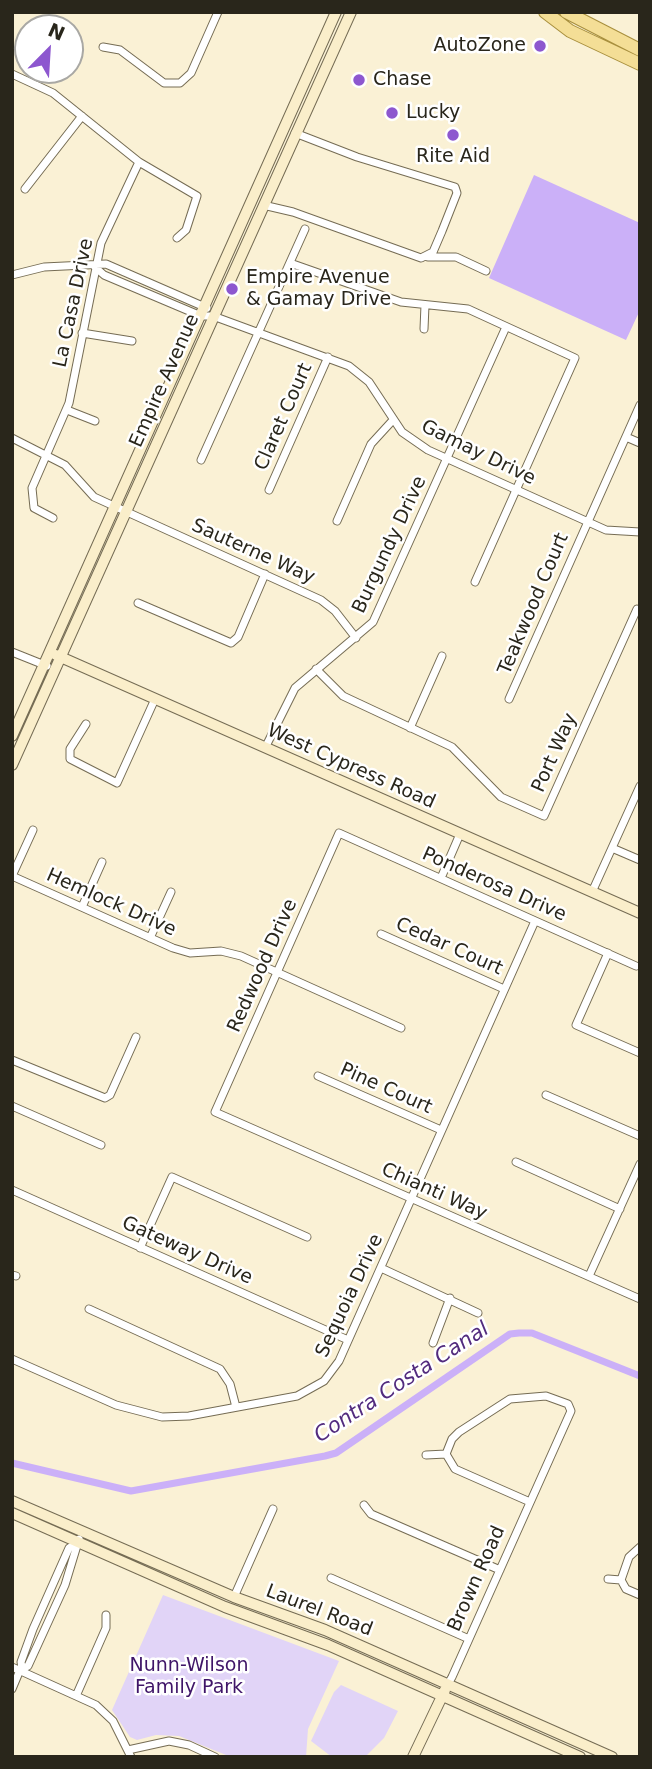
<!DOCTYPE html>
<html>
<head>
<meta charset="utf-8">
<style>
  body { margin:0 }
  #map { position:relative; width:652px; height:1769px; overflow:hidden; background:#faf1d5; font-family:"DejaVu Sans",sans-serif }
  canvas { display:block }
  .frame { position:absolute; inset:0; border:14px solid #29261b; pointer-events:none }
  .north { position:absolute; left:14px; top:14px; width:70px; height:70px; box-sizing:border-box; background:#fff; border:2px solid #a9a8a4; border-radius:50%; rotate:24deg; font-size:19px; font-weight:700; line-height:28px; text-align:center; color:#29261b }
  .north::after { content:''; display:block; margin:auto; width:24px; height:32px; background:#8d57cf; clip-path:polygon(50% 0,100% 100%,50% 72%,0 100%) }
</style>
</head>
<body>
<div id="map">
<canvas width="652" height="1769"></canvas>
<div class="frame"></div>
<div class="north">N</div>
</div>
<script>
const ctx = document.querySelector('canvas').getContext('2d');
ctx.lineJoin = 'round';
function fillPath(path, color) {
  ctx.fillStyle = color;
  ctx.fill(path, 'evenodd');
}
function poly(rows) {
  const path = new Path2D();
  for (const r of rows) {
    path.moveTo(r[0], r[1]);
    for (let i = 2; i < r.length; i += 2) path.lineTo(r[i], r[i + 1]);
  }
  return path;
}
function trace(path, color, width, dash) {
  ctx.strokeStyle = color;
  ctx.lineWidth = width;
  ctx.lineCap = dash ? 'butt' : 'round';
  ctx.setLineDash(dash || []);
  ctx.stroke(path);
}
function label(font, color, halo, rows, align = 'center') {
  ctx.font = font + ' "DejaVu Sans",sans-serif';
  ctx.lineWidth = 5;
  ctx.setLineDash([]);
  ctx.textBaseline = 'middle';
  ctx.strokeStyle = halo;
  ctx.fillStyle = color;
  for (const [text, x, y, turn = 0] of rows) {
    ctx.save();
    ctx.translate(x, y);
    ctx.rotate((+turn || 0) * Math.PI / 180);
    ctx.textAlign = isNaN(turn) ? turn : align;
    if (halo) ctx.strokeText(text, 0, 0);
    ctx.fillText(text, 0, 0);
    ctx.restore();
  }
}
fillPath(poly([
  [163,1595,339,1661,308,1729,306,1757,231,1757,179,1736,156,1735,137,1740,130,1737,112,1710],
  [341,1685,398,1711,384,1738,365,1757,332,1757,311,1741,334,1692]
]), '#e1d4f7');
fillPath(poly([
  [534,175,640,223,640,310,626,340,489,278]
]), '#cbb0f8');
trace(poly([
  [12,1463,131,1491,325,1456,336,1453,510,1334,519,1333,532,1333,640,1376]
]), '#cbb0f8', 7);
const street = poly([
  [103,47,120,50,164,83,180,83,191,73,218,12],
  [12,74,53,93,139,162,197,196,186,230,177,238],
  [25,189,82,116],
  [263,205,293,212,421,258,433,252,442,231,457,193,455,187,357,157,295,133],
  [428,257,456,257,486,271],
  [290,263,401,302,468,309,575,358,475,582],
  [95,267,104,275,201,316,213,316,349,366,369,382,402,432,428,450,606,530,640,532],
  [12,275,44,267,106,264,207,308],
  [424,329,425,305],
  [82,333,132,341],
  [67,410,95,421],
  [626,437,640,443],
  [12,438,65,465,94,497,321,600,335,611,356,638],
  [201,460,305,229],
  [269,490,328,357],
  [53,518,34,508,32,488,69,403,101,243,139,162],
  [337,521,371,444,393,420],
  [138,603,231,643,238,637,265,574],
  [12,652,47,666],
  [316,669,343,696,452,747,501,797,544,816,637,609,640,610],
  [509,699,640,405],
  [86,724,70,749,70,759,117,783,155,699],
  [410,728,442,656],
  [265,748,295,688,373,622,506,327],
  [612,848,640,860],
  [12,876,173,948,190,953,221,951,241,956,401,1028],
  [12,876,33,830],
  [441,878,460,834],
  [592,892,640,786],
  [82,907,102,862],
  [381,934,504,989],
  [150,938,171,892],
  [608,953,576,1025,640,1053],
  [636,966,339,833,215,1112,640,1299],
  [12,1060,105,1098,110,1095,136,1037],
  [318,1076,441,1130],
  [546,1095,640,1136],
  [12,1106,101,1145],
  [516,1162,620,1209],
  [12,1190,348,1340],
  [140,1248,172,1177,307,1237],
  [381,1268,478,1313],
  [12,1275,16,1276],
  [589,1276,640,1164],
  [89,1309,220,1369,230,1384,236,1407],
  [433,1343,450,1298],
  [12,1359,116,1405,162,1417,189,1416,297,1396,324,1381,339,1361,535,921],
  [426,1455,446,1454],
  [364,1505,371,1514,500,1570],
  [640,1547,629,1557,621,1580,626,1589,640,1595],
  [331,1578,469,1639],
  [608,1579,621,1580],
  [234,1597,273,1509],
  [12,1667,96,1705,113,1721,131,1757],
  [22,1668,21,1662,33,1629,69,1548,77,1543],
  [448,1684,452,1677,571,1411,568,1404,546,1396,510,1399,459,1432,452,1439,446,1454,455,1469,530,1502],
  [12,1689,20,1670,28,1666,65,1585,79,1539],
  [76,1696,106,1628,106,1615],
  [128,1750,169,1741,189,1745,215,1757]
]);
const secondary = poly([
  [56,655,640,913],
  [12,736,336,12],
  [12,765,351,12],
  [12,1501,234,1597,325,1630,612,1757],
  [12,1513,225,1607,328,1645,580,1757],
  [413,1757,445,1690]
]);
const primary = poly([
  [545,12,570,31,640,64],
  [566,12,640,50]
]);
trace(street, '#756c54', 9);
trace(secondary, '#756c54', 12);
trace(primary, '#a88f3d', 14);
trace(street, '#fff', 7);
trace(secondary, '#faeeca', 10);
trace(primary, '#f4de96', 12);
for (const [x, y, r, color] of [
  [540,46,7,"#8d57cf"],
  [359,80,7,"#8d57cf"],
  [392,113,7,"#8d57cf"],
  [453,135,7,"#8d57cf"],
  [232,289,7,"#8d57cf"]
]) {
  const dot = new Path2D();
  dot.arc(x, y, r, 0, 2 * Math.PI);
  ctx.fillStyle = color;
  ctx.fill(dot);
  trace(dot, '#fff', 2.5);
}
label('19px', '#29261b', '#fff', [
  ["AutoZone",526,46,"right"],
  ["Chase",373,80],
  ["Lucky",406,113],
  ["Rite Aid",453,157,"center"],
  ["Empire Avenue",246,278],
  ["& Gamay Drive",246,300]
], 'left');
label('19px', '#29261b', '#fff', [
  ["La Casa Drive",74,303,-78],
  ["Empire Avenue",165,381,-66],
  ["Claret Court",284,417,-66],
  ["Gamay Drive",478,453,26],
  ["Burgundy Drive",390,545,-65],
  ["Sauterne Way",253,552,24],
  ["Teakwood Court",534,604,-67],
  ["Port Way",555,753,-66],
  ["West Cypress Road",351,767,24],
  ["Ponderosa Drive",494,885,24],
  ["Hemlock Drive",111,903,24],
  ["Cedar Court",449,947,24],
  ["Redwood Drive",263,966,-66],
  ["Pine Court",386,1089,24],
  ["Chianti Way",434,1192,24],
  ["Gateway Drive",187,1251,24],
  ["Sequoia Drive",350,1296,-65],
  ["Brown Road",477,1579,-66],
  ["Laurel Road",319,1611,21]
]);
label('19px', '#3f1568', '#fff', [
  ["Nunn-Wilson",189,1666],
  ["Family Park",189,1688]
]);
label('italic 21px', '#522b7e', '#fff', [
  ["Contra Costa Canal",402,1383,-33]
]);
</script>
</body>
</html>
